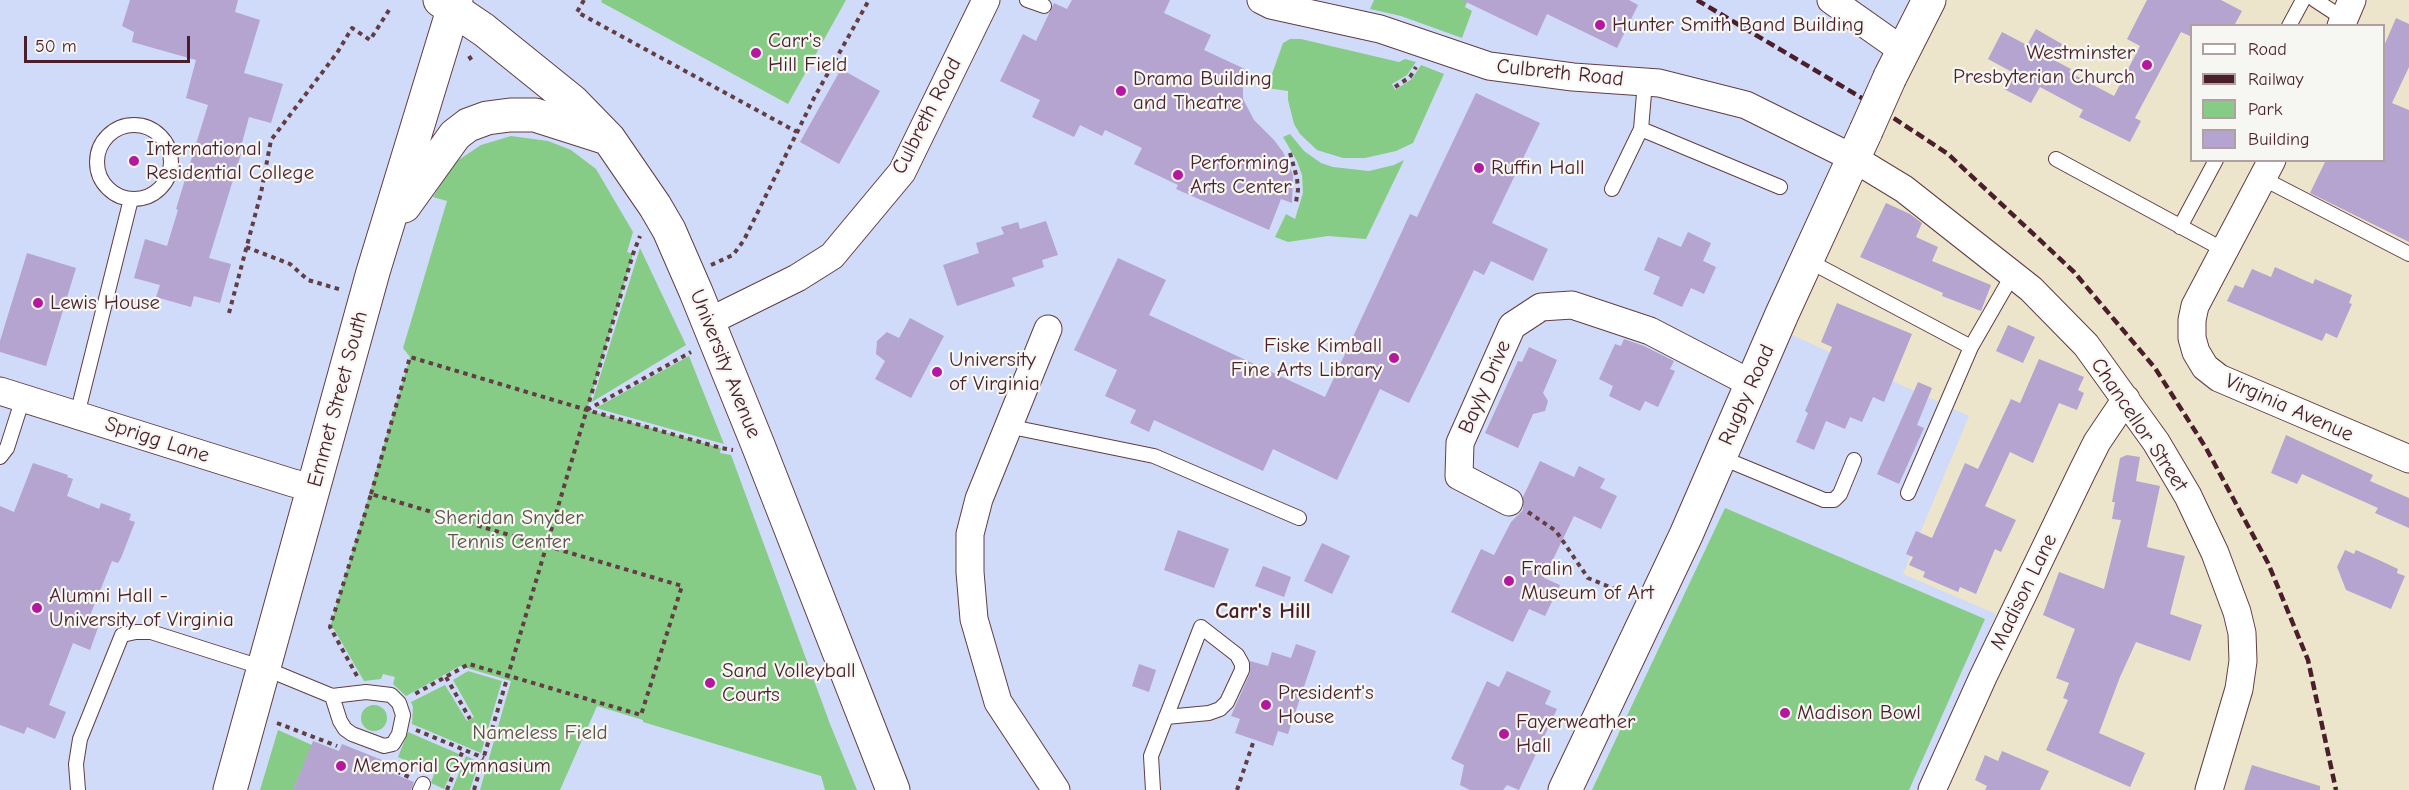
<!DOCTYPE html>
<html>
<head>
<meta charset="utf-8">
<style>
  body { margin:0 }
  #map { position:relative; width:2409px; height:790px; overflow:hidden; background:#ede5cb; font-family:"Comic Neue",sans-serif }
  canvas { display:block }
  .legend { position:absolute; left:2190px; top:24px; width:195px; height:138px; box-sizing:border-box; background:#f6f6f2; border:2px solid #b1a0a2; margin:0; padding:8px 10px; list-style:none; font-size:18px; color:#4a1f2b }
  .legend li { display:flex; align-items:center; gap:12px; height:30px }
  .legend b { width:30px; border:2px solid #b1a0a2 }
  .scale { position:absolute; left:24px; top:36px; width:166px; height:27px; box-sizing:border-box; border:3px solid #4a1f2b; border-top:0; padding-left:8px; font-size:18px; line-height:21px; white-space:nowrap; color:#4a1f2b; -webkit-text-stroke:4px #f6f6f2; paint-order:stroke }
</style>
</head>
<body>
<div id="map">
<canvas width="2409" height="790"></canvas>
<ul class="legend">
<li><b style="height:8px;background:#fff"></b>Road</li>
<li><b style="height:8px;background:#4a1f2b"></b>Railway</li>
<li><b style="height:16px;background:#87cc86"></b>Park</li>
<li><b style="height:16px;background:#b5a4cf"></b>Building</li>
</ul>
<div class="scale">50 m</div>
</div>
<script>
const ctx = document.querySelector('canvas').getContext('2d');
ctx.lineJoin = 'round';
function fillPath(path, color) {
  ctx.fillStyle = color;
  ctx.fill(path, 'evenodd');
}
function poly(rows) {
  const path = new Path2D();
  for (const r of rows) {
    if (r.length === 3) {
      path.moveTo(r[0] + r[2], r[1]);
      path.arc(r[0], r[1], r[2], 0, 2 * Math.PI);
      continue;
    }
    path.moveTo(r[0], r[1]);
    for (let i = 2; i < r.length; i += 2) path.lineTo(r[i], r[i + 1]);
  }
  return path;
}
function trace(path, color, width, dash) {
  ctx.strokeStyle = color;
  ctx.lineWidth = width;
  ctx.lineCap = dash ? 'butt' : 'round';
  ctx.setLineDash(dash || []);
  ctx.stroke(path);
}
function label(font, color, halo, rows, align = 'center') {
  ctx.font = font + ' "Comic Neue",sans-serif';
  ctx.lineWidth = 4.5;
  ctx.setLineDash([]);
  ctx.textBaseline = 'middle';
  ctx.strokeStyle = halo;
  ctx.fillStyle = color;
  for (const [text, x, y, turn = 0] of rows) {
    ctx.save();
    ctx.translate(x, y);
    ctx.rotate((+turn || 0) * Math.PI / 180);
    ctx.textAlign = isNaN(turn) ? turn : align;
    if (halo) ctx.strokeText(text, 0, 0);
    ctx.fillText(text, 0, 0);
    ctx.restore();
  }
}
fillPath(poly([
  [0,0,1929,0,1777,328,1969,416,1903,574,1996,614,1919,790,0,790]
]), '#d0daf9');
fillPath(poly([
  [602,0,846,0,788,104,601,2],
  [1374,0,1468,0,1465,7,1472,11,1462,38,1401,16,1370,9],
  [1290,39,1301,39,1399,62,1405,59,1416,62,1407,75,1392,84,1395,90,1412,79,1421,65,1444,74,1413,143,1396,151,1365,158,1343,158,1317,150,1300,134,1294,124,1288,100,1288,91,1267,88,1283,43],
  [1290,134,1304,151,1321,163,1333,167,1369,171,1394,165,1404,160,1366,239,1328,236,1288,242,1275,237,1286,214,1295,219,1303,193,1302,175,1297,161,1283,137],
  [511,136,548,141,571,150,596,169,633,232,627,252,633,254,587,410,721,448,720,453,731,455,830,724,857,790,825,790,821,776,643,722,643,720,597,706,560,790,480,790,511,681,460,666,406,696,393,684,395,677,383,674,381,679,364,681,334,629,330,627,410,357,403,348,447,201,433,197,454,163,481,145],
  [640,248,686,345,592,402],
  [689,356,724,444,596,408],
  [1725,508,1985,619,1909,790,1592,790],
  [468,671,502,681,481,753,412,724,413,707,411,702,445,685,467,721,474,717,453,680],
  [374,718,13],
  [278,730,312,745,293,790,260,790],
  [408,732,459,754,444,789,431,783,434,774,398,757],
  [466,756,479,762,470,790,452,790]
]), '#87cc86');
fillPath(poly([
  [130,0,238,0,235,12,260,20,244,73,283,84,271,123,249,117,239,154,241,154,209,258,231,264,220,303,194,296,191,307,156,297,160,285,134,278,145,239,167,246,178,210,176,209,208,105,186,98,196,60,132,42,134,32,122,26],
  [1072,0,1170,0,1164,13,1211,35,1204,50,1247,70,1243,80,1243,99,1254,120,1274,140,1283,152,1293,175,1292,203,1281,199,1269,230,1176,189,1178,185,1134,164,1142,148,1105,130,1102,136,1080,125,1074,137,1032,117,1040,100,1000,81,1023,34,1036,41,1054,3,1067,9],
  [1462,0,1629,0,1638,5,1617,48,1547,14,1537,36],
  [2147,0,2221,0,2242,11,2234,26,2192,26,2192,37,2181,32,2135,118,2141,121,2130,142,2079,117,2083,110,2040,87,2031,103,2004,89,2012,72,1988,59,2002,32,2027,45,2036,29,2062,44,2054,60,2071,69,2069,72,2114,96,2140,46,2127,39],
  [2396,18,2409,24,2409,67,2392,103,2409,110,2409,242,2310,193,2326,160,2384,160,2384,46],
  [841,69,880,91,839,164,800,142],
  [1476,93,1540,123,1492,223,1548,249,1533,281,1491,261,1484,275,1474,270,1409,403,1380,389,1337,480,1273,449,1263,471,1154,420,1149,432,1130,423,1136,410,1105,396,1117,370,1074,350,1118,258,1166,280,1149,315,1325,397,1410,214,1417,217],
  [1886,203,1910,214,1922,223,1916,237,1938,247,1932,261,1991,285,1981,311,1942,296,1943,293,1860,257],
  [1046,221,1058,255,1042,260,1044,267,1012,278,1015,286,957,306,943,265,979,253,976,243,1004,234,1001,227,1018,222,1020,229],
  [1688,232,1711,243,1703,261,1716,267,1704,294,1691,288,1682,307,1653,294,1660,277,1644,270,1658,237,1681,247],
  [27,253,76,268,46,366,0,352,0,341],
  [2275,267,2313,284,2315,279,2352,295,2349,303,2352,304,2337,338,2326,333,2322,341,2227,301,2235,285,2243,288,2252,269,2271,277],
  [1837,303,1912,334,1884,402,1873,397,1862,422,1850,417,1845,429,1826,421,1814,450,1796,442,1808,413,1805,411,1832,347,1821,342],
  [910,318,944,336,911,398,875,379,885,361,876,354,877,341,887,332,899,338],
  [2008,325,2035,337,2023,363,1996,351],
  [1624,339,1644,346,1674,361,1670,369,1675,371,1658,407,1645,401,1640,411,1609,396,1613,386,1599,379,1615,344,1621,346],
  [1529,347,1557,360,1543,393,1548,401,1545,411,1533,414,1518,448,1485,433,1518,361,1522,362],
  [2039,359,2084,377,2078,390,2084,393,2077,410,2059,403,2033,463,2010,452,1985,506,2016,520,2001,552,1995,549,1976,594,1960,587,1958,592,1923,577,1925,572,1909,565,1913,557,1906,554,1916,531,1932,538,1965,463,1978,469,2011,399,2020,403],
  [1918,382,1932,388,1917,425,1924,428,1899,484,1877,474],
  [2286,435,2373,475,2370,481,2409,498,2409,528,2375,513,2378,508,2302,474,2297,484,2271,473],
  [2127,455,2140,457,2136,481,2160,486,2147,547,2185,556,2170,614,2202,625,2190,661,2136,642,2120,677,2099,733,2145,753,2130,787,2046,750,2068,700,2063,698,2069,683,2056,678,2075,629,2043,615,2059,572,2104,589,2121,520,2112,519,2115,502,2112,502,2120,458],
  [1540,461,1574,477,1579,466,1605,479,1600,488,1617,496,1601,529,1574,516,1544,578,1560,585,1545,616,1529,609,1513,642,1451,612,1481,549,1494,555,1511,522,1523,510,1523,497],
  [33,463,68,475,67,477,73,479,67,496,99,509,101,503,131,514,129,520,135,522,121,558,118,563,112,561,89,618,100,622,90,650,73,643,49,705,66,712,55,739,27,727,24,734,0,725,0,506,14,512],
  [1178,530,1229,549,1214,588,1164,570],
  [1322,543,1350,556,1332,594,1304,581],
  [2345,550,2354,554,2356,550,2381,561,2398,569,2397,573,2405,576,2391,609,2346,590,2337,567],
  [1263,566,1291,577,1284,597,1255,586],
  [1296,644,1316,651,1288,734,1278,731,1273,746,1235,733,1240,719,1231,716,1250,673,1250,661,1268,666,1272,652,1291,658],
  [1139,664,1156,670,1149,692,1132,686],
  [1507,671,1551,691,1545,704,1557,709,1519,790,1507,785,1503,790,1470,790,1460,785,1464,765,1451,759,1487,681,1499,687],
  [313,741,339,751,342,744,382,760,379,768,414,782,411,790,293,790],
  [2002,751,2049,771,2040,790,1985,790,1987,786,1975,780,1985,755,1998,761],
  [2252,765,2320,786,2320,790,2244,790]
]), '#b5a4cf');
const service = poly([
  [1027,0,1044,6],
  [2315,0,2344,19],
  [2289,26,2303,0],
  [134,162,37],
  [1641,129,1780,187],
  [2056,159,2224,250],
  [2262,178,2409,254],
  [1612,189,1641,129,1645,82],
  [2180,227,2216,160],
  [1807,260,1971,347],
  [77,415,131,199],
  [1007,426,1154,456,1299,518],
  [0,457,7,448,23,398],
  [1720,457,1824,500,1834,500,1840,494,1854,460],
  [1908,493,1971,347,2013,274],
  [78,790,76,764,80,739,122,635,136,632,151,632,264,668,332,696,340,721,345,729,352,734,384,746,393,744,399,734,403,715,399,703,391,695,366,692,332,696],
  [420,790,423,784],
  [1153,790,1151,756,1201,627,1237,655,1242,664,1242,670,1227,702,1220,709,1209,713,1166,717]
]);
const minor = poly([
  [1261,0,1271,5,1380,29,1489,66,1573,77,1659,83,1746,105,1853,158,1904,189,2031,289,2086,345,2156,442,2188,496,2215,553,2237,612,2242,633,2243,661,2239,689,2209,790],
  [1831,0,1902,50],
  [2341,26,2352,0],
  [2272,160,2195,306,2192,320,2192,338,2196,352,2205,367,2219,378,2409,459],
  [708,322,797,278,832,256,902,172,986,0],
  [1048,329,979,499,970,534,970,572,974,619,998,702,1056,790],
  [0,391,293,483,314,488],
  [1509,502,1459,476,1460,443,1512,326,1541,307,1572,305,1650,331,1752,384],
  [1932,790,1983,677,2082,472,2097,442,2126,399]
]);
const secondary = poly([
  [1890,77,1929,0],
  [1565,790,1686,535,1782,314,1866,131]
]);
const primary = poly([
  [440,0,484,30,572,101,609,139,655,206,669,230,696,292,758,445,893,790],
  [404,206,455,135,468,125,487,118,510,115,535,115,604,137],
  [230,790,373,272,456,0]
]);
trace(service, '#623d43', 16);
trace(minor, '#623d43', 29);
trace(secondary, '#623d43', 35);
trace(primary, '#623d43', 35);
trace(poly([
  [584,0,577,12,797,132],
  [469,56,472,61],
  [1395,87,1410,77,1416,67],
  [1290,153,1297,178,1298,190,1296,202],
  [246,247,290,264,308,280,342,290],
  [711,265,733,255,744,240,814,98,869,0],
  [229,313,261,193,271,140,337,53,352,28,370,40,391,7],
  [587,410,691,352],
  [371,494,410,357,587,410,721,448,733,450],
  [1528,512,1556,531,1588,578,1619,591],
  [357,676,330,627,371,494,682,586,641,715,469,664,413,695],
  [446,677,470,719],
  [277,723,337,746],
  [416,730,484,758],
  [380,764,409,777],
  [447,790,463,750],
  [474,790,633,254,640,236],
  [1237,790,1254,740]
]), '#623d43', 4, [4.5, 4.5]);
trace(service, '#fff', 14);
trace(minor, '#fff', 27);
trace(secondary, '#fff', 33);
trace(primary, '#fff', 33);
trace(poly([
  [1697,0,1877,107,1948,154,2074,272,2155,368,2206,448,2268,563,2308,660,2336,790]
]), '#4a1f2b', 4.5, [9, 4.5]);
const secondaryBridge = poly([
  [1866,131,1890,77]
]);
trace(secondaryBridge, '#623d43', 35, []);
trace(secondaryBridge, '#fff', 33);
for (const [x, y, r, color] of [
  [1600,25,6,"#b5179e"],
  [756,53,6,"#b5179e"],
  [2147,65,6,"#b5179e"],
  [1121,91,6,"#b5179e"],
  [134,161,6,"#b5179e"],
  [1479,168,6,"#b5179e"],
  [1178,175,6,"#b5179e"],
  [38,303,6,"#b5179e"],
  [1394,358,6,"#b5179e"],
  [937,372,6,"#b5179e"],
  [1509,581,6,"#b5179e"],
  [37,608,6,"#b5179e"],
  [710,683,6,"#b5179e"],
  [1266,705,6,"#b5179e"],
  [1785,713,6,"#b5179e"],
  [1504,734,6,"#b5179e"],
  [341,766,6,"#b5179e"]
]) {
  const dot = new Path2D();
  dot.arc(x, y, r, 0, 2 * Math.PI);
  ctx.fillStyle = color;
  ctx.fill(dot);
  trace(dot, '#f6f6f2', 2);
}
label('21px', '#4a1f2b', '#f6f6f2', [
  ["Hunter Smith Band Building",1612,25],
  ["Carr's",768,41],
  ["Hill Field",768,65],
  ["Westminster",2135,53,"right"],
  ["Presbyterian Church",2135,77,"right"],
  ["Drama Building",1133,79],
  ["and Theatre",1133,103],
  ["International",146,149],
  ["Residential College",146,173],
  ["Performing",1190,163],
  ["Arts Center",1190,187],
  ["Ruffin Hall",1491,168],
  ["Lewis House",50,303],
  ["Fiske Kimball",1382,346,"right"],
  ["Fine Arts Library",1382,370,"right"],
  ["University",949,360],
  ["of Virginia",949,384],
  ["Fralin",1521,569],
  ["Museum of Art",1521,593],
  ["Alumni Hall -",49,596],
  ["University of Virginia",49,620],
  ["Sand Volleyball",722,671],
  ["Courts",722,695],
  ["President's",1278,693],
  ["House",1278,717],
  ["Madison Bowl",1797,713],
  ["Fayerweather",1516,722],
  ["Hall",1516,746],
  ["Memorial Gymnasium",353,766]
], 'left');
label('21px', '#4a1f2b', '#f6f6f2', [
  ["Culbreth Road",1560,73,6],
  ["Culbreth Road",927,116,-63],
  ["University Avenue",725,364,68],
  ["Bayly Drive",1485,387,-66],
  ["Rugby Road",1747,395,-66],
  ["Emmet Street South",338,399,-75],
  ["Virginia Avenue",2289,408,24],
  ["Chancellor Street",2139,425,56],
  ["Sprigg Lane",157,440,18],
  ["Madison Lane",2024,592,-64]
]);
label('21px', '#5c5346', '#f6f6f2', [
  ["Sheridan Snyder",509,518],
  ["Tennis Center",509,542],
  ["Nameless Field",540,733]
]);
label('bold 22px', '#4a1f2b', '#f6f6f2', [
  ["Carr's Hill",1263,612]
]);
</script>
</body>
</html>
